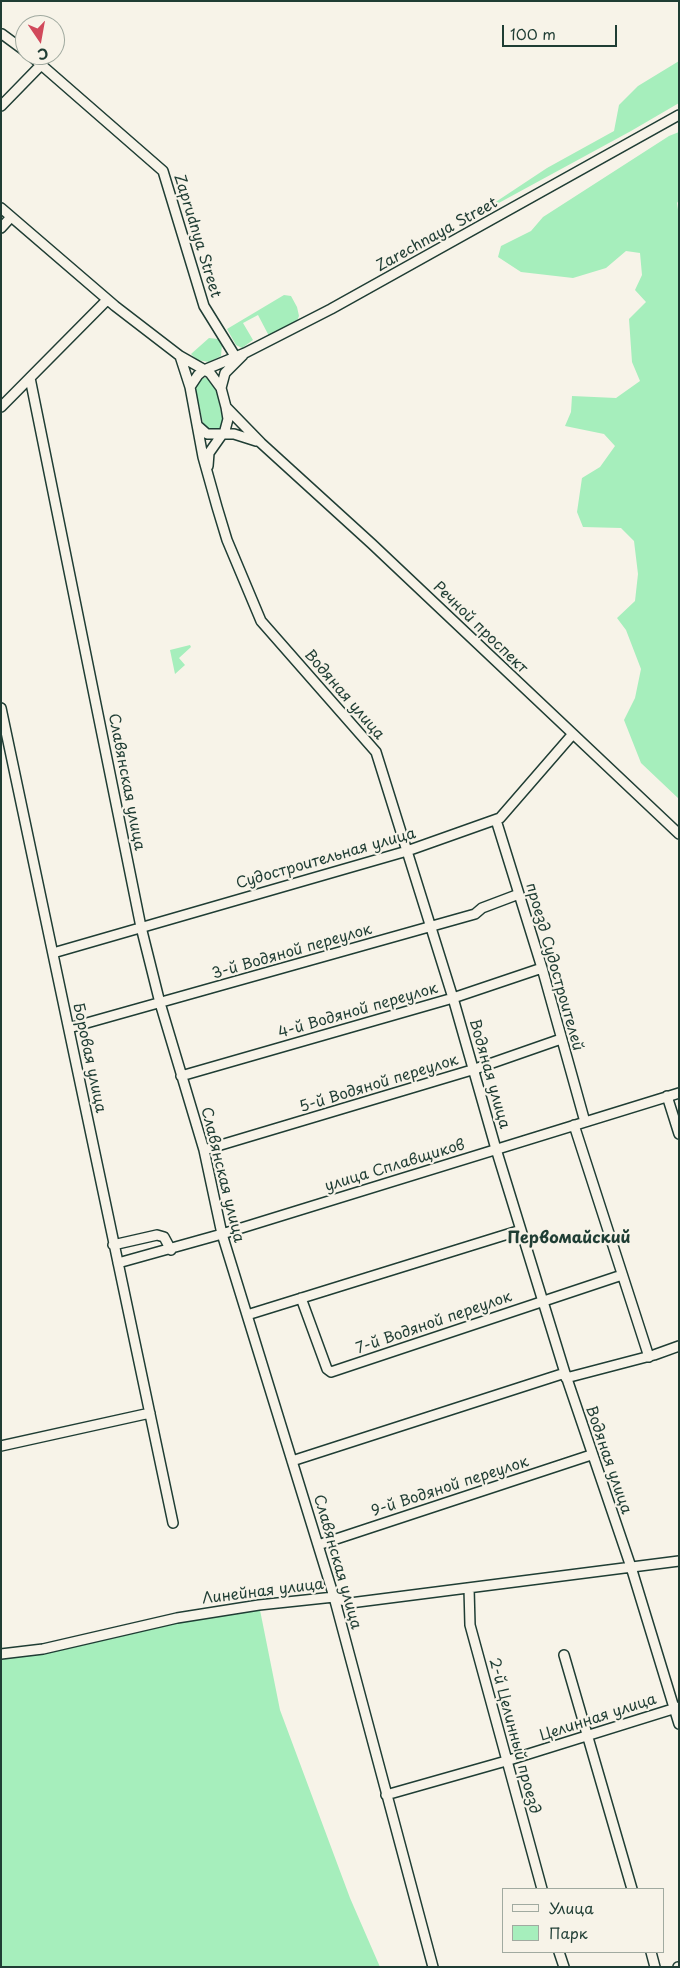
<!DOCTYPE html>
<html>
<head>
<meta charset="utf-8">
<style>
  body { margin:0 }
  #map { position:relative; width:680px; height:1968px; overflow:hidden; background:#f7f3e8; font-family:"Playpen Sans",sans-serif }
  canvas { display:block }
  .frame { position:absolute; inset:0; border:2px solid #1f3d34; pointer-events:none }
  .legend { position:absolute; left:502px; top:1888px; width:162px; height:65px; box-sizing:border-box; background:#f7f3e8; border:1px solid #a1aaa0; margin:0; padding:6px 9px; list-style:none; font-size:15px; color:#1f3d34 }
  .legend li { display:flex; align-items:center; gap:10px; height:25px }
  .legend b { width:25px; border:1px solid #a1aaa0 }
  .north { position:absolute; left:15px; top:15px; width:50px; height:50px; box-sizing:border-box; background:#f7f3e8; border:1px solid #a1aaa0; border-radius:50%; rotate:168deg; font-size:14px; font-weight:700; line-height:20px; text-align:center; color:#1f3d34 }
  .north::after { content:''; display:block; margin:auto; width:18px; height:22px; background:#d1495b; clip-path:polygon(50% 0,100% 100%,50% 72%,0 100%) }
  .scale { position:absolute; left:502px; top:25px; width:115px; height:22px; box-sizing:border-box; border:2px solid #1f3d34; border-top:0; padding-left:6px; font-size:15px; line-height:18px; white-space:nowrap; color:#1f3d34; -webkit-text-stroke:4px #f7f3e8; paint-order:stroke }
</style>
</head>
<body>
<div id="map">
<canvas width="680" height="1968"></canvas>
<div class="frame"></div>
<ul class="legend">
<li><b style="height:6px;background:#f7f3e8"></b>Улица</li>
<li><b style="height:14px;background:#a6eebc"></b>Парк</li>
</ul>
<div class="north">С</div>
<div class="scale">100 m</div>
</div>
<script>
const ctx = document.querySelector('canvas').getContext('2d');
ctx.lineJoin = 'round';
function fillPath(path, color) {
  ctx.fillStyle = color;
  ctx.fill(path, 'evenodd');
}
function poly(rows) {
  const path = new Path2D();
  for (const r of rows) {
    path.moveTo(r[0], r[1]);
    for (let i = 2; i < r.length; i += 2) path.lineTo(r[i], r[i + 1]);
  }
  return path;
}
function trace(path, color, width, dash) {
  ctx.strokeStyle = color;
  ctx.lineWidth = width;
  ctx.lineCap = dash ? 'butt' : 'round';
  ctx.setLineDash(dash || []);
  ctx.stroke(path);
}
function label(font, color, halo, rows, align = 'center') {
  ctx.font = font + ' "Playpen Sans",sans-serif';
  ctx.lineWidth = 4.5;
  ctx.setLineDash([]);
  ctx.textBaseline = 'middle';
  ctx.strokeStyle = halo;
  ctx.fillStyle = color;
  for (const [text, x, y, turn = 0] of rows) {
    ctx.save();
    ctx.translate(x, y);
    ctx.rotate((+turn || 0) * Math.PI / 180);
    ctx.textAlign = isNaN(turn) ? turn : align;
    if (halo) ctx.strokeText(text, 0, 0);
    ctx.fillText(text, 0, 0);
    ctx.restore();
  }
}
fillPath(poly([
  [679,61,679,103,631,131,473,217,547,168,614,131,619,105,638,86],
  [679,132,679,200,677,203,679,217,679,799,641,763,624,720,635,698,641,669,626,630,617,618,635,601,638,574,634,541,621,528,583,527,577,512,582,478,600,467,615,446,604,434,565,426,571,412,572,396,616,398,640,381,632,362,629,319,646,302,635,290,642,275,640,253,626,251,606,268,573,278,521,272,498,257,501,246,531,231,543,217,669,136],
  [284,295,291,296,297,307,299,316,296,323,269,336,258,315,243,323,253,340,242,348,236,345,227,329],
  [209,338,218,339,222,344,221,356,209,362,197,360,191,354],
  [202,378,209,378,215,382,223,423,217,431,210,431,204,427,195,387],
  [190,645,191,647,179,658,185,665,175,674,170,650],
  [259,1605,280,1710,350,1898,380,1967,1,1967,1,1654]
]), '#a6eebc');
const minor = poly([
  [2,34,25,51],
  [30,55,163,171,204,306,235,356],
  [1,106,42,64],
  [1,208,115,306,180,356,210,373,221,388,226,407,228,419,224,434],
  [1,228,11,217],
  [180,356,190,387,203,457,217,507,227,540,261,621,376,752,453,998,496,1149,565,1373,631,1567,679,1724],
  [30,378,141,927,160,1003,204,1150,222,1234,334,1597,433,1967],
  [190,387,198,375,204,370,245,353,331,309,679,115],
  [221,388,225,373,243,355],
  [1,407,107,300],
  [226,407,261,443,372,544,679,834],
  [198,426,207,434,234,434,256,441],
  [208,466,209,453,221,436],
  [1,708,173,1523],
  [496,820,542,968,585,1122],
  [53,953,407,851,500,818,572,735],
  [69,1028,475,914,482,908,519,894],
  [181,1076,453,998,542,968],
  [667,1096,679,1134],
  [574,1125,649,1357],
  [204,1150,475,1069,561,1039],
  [113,1245,157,1235,164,1237,171,1250],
  [118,1263,222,1234,679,1093],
  [301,1298,327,1369,331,1372,622,1275],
  [247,1315,521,1230],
  [566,1378,654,1355,679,1346],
  [1,1446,150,1413],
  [292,1461,565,1373],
  [318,1545,591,1455],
  [469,1588,470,1625,542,1889],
  [1,1654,43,1649,177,1618,259,1605,334,1597,350,1603,679,1561],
  [564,1655,632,1889],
  [386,1795,506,1761,679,1707],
  [559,1952,564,1967],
  [651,1952,655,1967],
  [678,1967,679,1967]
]);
trace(minor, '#1f3d34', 12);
trace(minor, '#f7f3e8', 9);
label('15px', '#1f3d34', '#f7f3e8', [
  ["Zarechnaya Street",437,235,-29],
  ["Zaprudnya Street",197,236,73],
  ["Речной проспект",480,628,44],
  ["Водяная улица",344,695,49],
  ["Славянская улица",126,782,79],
  ["Судостроительная улица",326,859,-16],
  ["3-й Водяной переулок",292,952,-16],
  ["проезд Судостроителей",554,967,74],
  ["4-й Водяной переулок",358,1011,-16],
  ["Боровая улица",89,1058,78],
  ["Водяная улица",489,1074,74],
  ["5-й Водяной переулок",379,1084,-17],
  ["улица Сплавщиков",395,1166,-17],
  ["Славянская улица",222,1175,76],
  ["7-й Водяной переулок",434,1323,-19],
  ["Водяная улица",608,1460,71],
  ["9-й Водяной переулок",450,1487,-18],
  ["Славянская улица",337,1562,74],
  ["Линейная улица",263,1592,-7],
  ["Целинная улица",598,1718,-18],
  ["2-й Целинный проезд",514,1736,75]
]);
label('bold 16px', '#1f3d34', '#f7f3e8', [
  ["Первомайский",569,1239]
]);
</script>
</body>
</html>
